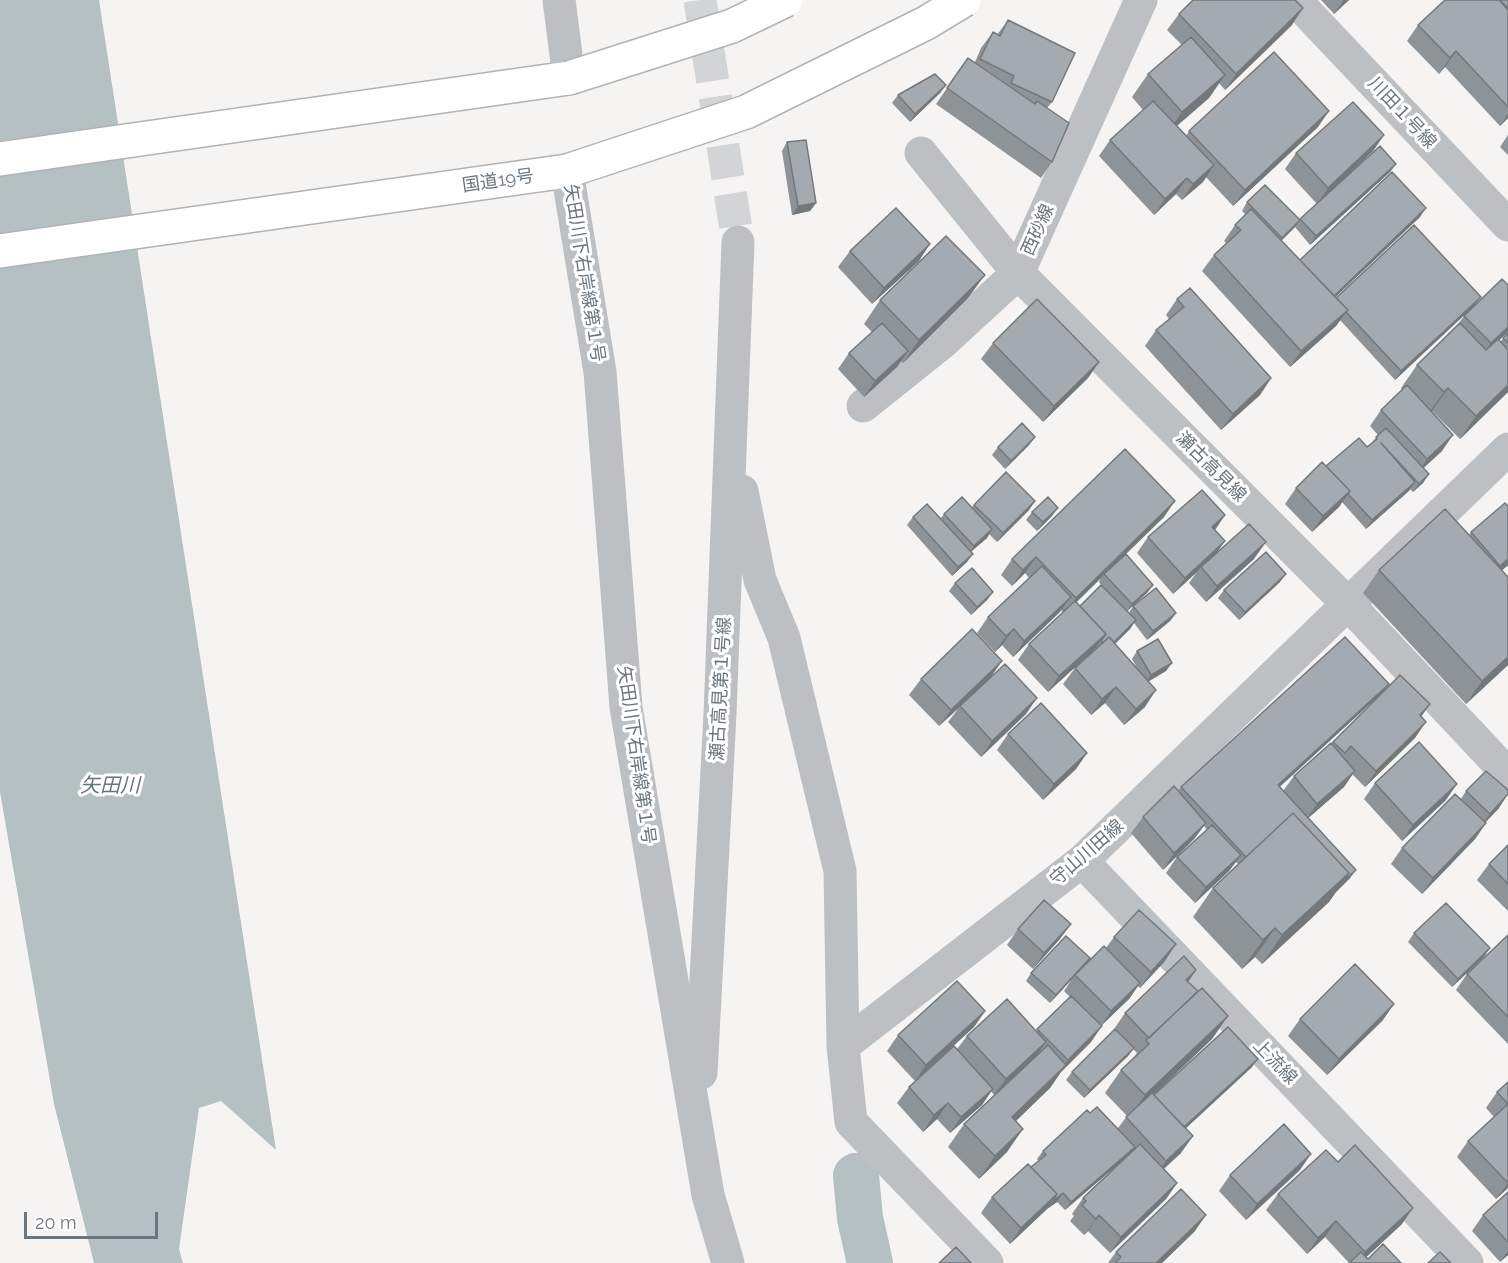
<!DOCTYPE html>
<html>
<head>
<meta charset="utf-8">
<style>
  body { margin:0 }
  #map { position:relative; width:1508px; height:1263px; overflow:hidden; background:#f5f4f2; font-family:Raleway,sans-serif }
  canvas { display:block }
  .scale { position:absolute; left:24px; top:1212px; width:134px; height:27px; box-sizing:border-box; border:3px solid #68767f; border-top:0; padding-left:8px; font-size:18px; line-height:21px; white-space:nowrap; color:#68767f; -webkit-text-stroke:4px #fff; paint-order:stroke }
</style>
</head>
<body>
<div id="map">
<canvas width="1508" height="1263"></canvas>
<div class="scale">20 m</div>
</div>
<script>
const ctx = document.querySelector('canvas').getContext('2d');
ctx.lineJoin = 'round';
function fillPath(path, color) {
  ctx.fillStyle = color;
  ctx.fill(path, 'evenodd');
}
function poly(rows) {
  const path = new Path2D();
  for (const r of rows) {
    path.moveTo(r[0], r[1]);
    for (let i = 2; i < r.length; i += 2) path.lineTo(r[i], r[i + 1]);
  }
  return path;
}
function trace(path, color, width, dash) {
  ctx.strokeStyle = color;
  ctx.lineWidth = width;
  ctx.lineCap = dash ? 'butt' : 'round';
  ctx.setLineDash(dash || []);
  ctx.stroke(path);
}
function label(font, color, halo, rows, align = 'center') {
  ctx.font = font + ' Raleway,"Noto Sans JP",sans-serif';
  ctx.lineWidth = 6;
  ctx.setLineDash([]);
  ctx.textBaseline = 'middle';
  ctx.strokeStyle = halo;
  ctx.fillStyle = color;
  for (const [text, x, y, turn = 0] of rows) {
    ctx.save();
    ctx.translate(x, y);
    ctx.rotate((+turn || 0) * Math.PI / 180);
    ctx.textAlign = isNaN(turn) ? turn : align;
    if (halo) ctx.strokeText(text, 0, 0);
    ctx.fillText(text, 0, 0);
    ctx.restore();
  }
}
fillPath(poly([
  [0,0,99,0,276,1150,221,1101,199,1108,179,1249,183,1263,94,1263,54,1104,0,792]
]), '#b5c0c3');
trace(poly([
  [856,1176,860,1218,870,1263]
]), '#b5c0c3', 46);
trace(poly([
  [700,0,738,242]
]), '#d2d4d5', 33, [33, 16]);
const trunk = poly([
  [0,159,569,78],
  [0,251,567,171]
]);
trace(trunk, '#b0b3b6', 36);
trace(poly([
  [559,0,569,78],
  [1295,0,1508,225],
  [921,153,1018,273,1348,604,1508,774],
  [567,171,600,372,626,707,708,1195,728,1263],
  [863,406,943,342,1018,273,1141,0],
  [742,491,760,580,784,638,840,871,843,1046,851,1122,987,1263],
  [1082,861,1467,1263],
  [843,1046,1082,861,1508,449],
  [701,1073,720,714,738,242]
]), '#bcc0c3', 33);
trace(trunk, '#fff', 33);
const trunkBridge = poly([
  [569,78,732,26,786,0],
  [567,171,746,112,926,23,964,0]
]);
trace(trunkBridge, '#b0b3b6', 36, []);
trace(trunkBridge, '#fff', 33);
fillPath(poly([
  [1321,0,1349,0,1334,14],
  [1508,0,1508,118,1500,126,1445,67,1439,74,1407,41,1418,25],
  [1179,14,1292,25,1225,90,1219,83,1209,98,1177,126,1186,136,1189,131,1318,127,1233,206,1206,177,1203,182,1182,200,1176,194,1154,215,1099,156,1110,140,1143,110,1132,97,1148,74,1182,45,1167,30],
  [1008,20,1052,102,1047,108,1052,162,1041,178,936,104,968,58,975,62,981,48,993,32,997,35],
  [946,85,940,93,910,122,892,103,898,95],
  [1384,135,1373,151,1317,204,1390,172,1310,245,1295,227,1281,241,1300,260,1420,217,1335,297,1336,298,1475,305,1395,380,1340,320,1336,326,1290,367,1202,271,1214,255,1226,243,1224,241,1235,225,1246,215,1242,211,1247,202,1299,220,1317,204,1285,169,1296,153],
  [1508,135,1508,155,1500,147],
  [787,142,816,203,810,211,792,215,782,151],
  [850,251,919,261,872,304,838,267],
  [968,298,903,363,901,361,897,367,864,397,838,369,849,353,872,332,864,324,880,300],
  [1177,299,1271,378,1260,395,1221,430,1145,346,1156,330,1169,319,1166,315],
  [1464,316,1508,332,1499,340,1500,342,1508,333,1508,392,1460,439,1432,411,1431,412,1442,451,1423,468,1423,483,1413,492,1410,489,1366,529,1342,502,1339,507,1312,532,1285,504,1296,488,1326,466,1367,447,1370,445,1378,435,1370,426,1381,410,1402,390,1401,388,1417,365,1459,323],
  [993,343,1099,362,1088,378,1043,422,981,359],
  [1035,437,1029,445,1005,469,992,455,998,447],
  [1035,501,1029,510,997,542,989,534,987,538,971,552,967,562,952,576,907,525,913,517,941,518,944,514,972,507,974,505],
  [1508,506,1508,567,1507,566,1502,570,1508,665,1466,704,1363,593,1379,570,1469,535,1471,532],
  [1032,512,1052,516,1037,531,1026,520],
  [1225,515,1215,530,1217,552,1254,559,1206,602,1189,583,1197,572,1173,594,1137,553,1148,537],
  [1164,517,1122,558,1153,585,1147,593,1127,611,1129,613,1133,606,1176,613,1170,621,1147,640,1134,623,1130,629,1115,644,1137,668,1132,659,1137,651,1166,671,1148,682,1145,707,1124,725,1105,703,1091,715,1063,684,1075,668,1095,649,1048,692,1018,660,1029,644,1063,613,1061,610,1013,657,1002,645,995,652,977,633,988,617,1029,578,1025,573,1012,586,1001,575,1012,559],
  [1101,578,1099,582,1102,586,1080,606,1077,602],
  [1280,582,1239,620,1218,598,1224,590],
  [955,583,993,592,987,600,971,615,949,591],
  [992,676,1026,714,981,757,948,722,958,709,939,726,909,695,921,679],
  [1383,692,1279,787,1283,791,1294,776,1333,742,1422,716,1415,738,1365,787,1352,774,1344,787,1308,818,1350,878,1336,892,1329,902,1262,964,1255,957,1242,969,1193,917,1213,888,1238,864,1236,862,1229,871,1195,903,1166,873,1177,857,1207,830,1204,826,1194,839,1163,870,1131,833,1143,817,1178,791,1181,787],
  [1008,734,1087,753,1076,769,1043,800,997,750],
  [1375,783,1446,800,1402,841,1364,799],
  [1466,791,1499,808,1485,823,1486,823,1475,839,1422,894,1391,864,1402,848,1461,799],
  [1508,845,1508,911,1477,880,1489,864],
  [1071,924,1059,940,1033,969,1007,945,1018,929],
  [1414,933,1484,957,1452,987,1408,942],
  [1508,935,1508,1044,1456,990,1467,974],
  [1114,937,1165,961,1140,988,1138,986,1129,999,1101,1025,1091,1042,1061,1072,1050,1088,1016,1121,1007,1152,979,1179,948,1147,964,1124,994,1095,991,1091,982,1105,950,1133,937,1119,923,1132,897,1103,909,1087,957,1049,967,1036,1036,1031,1070,997,1064,991,1072,979,1050,1003,1026,981,1031,973,1085,965,1106,948],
  [1196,970,1188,982,1198,991,1228,1016,1212,1039,1154,1095,1252,1067,1185,1129,1181,1153,1164,1169,1177,1183,1166,1199,1110,1253,1088,1231,1084,1235,1070,1221,1074,1216,1072,1214,1083,1198,1117,1165,1065,1210,1057,1202,1047,1209,1010,1244,981,1213,992,1197,1039,1161,1037,1159,1043,1151,1090,1113,1118,1128,1127,1116,1105,1093,1121,1070,1133,1058,1137,1053,1133,1049,1128,1056,1084,1098,1066,1080,1072,1072,1115,1030,1114,1029,1125,1013],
  [985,1011,974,1027,915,1081,887,1051,898,1035],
  [1300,1019,1383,1020,1327,1075,1288,1036],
  [1508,1082,1508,1188,1496,1199,1457,1157,1468,1141,1494,1117,1486,1108,1497,1092],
  [1338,1162,1402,1224,1366,1257,1368,1259,1401,1263,1349,1263,1325,1237,1307,1254,1266,1210,1278,1194],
  [1300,1170,1246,1220,1219,1191,1230,1175],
  [1508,1192,1508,1255,1500,1262,1472,1231,1483,1215],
  [1195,1231,1162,1263,1108,1263,1116,1252]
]), '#8d9397');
fillPath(poly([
  [1344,0,1349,0,1334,14],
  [1303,8,1292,25,1225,90,1236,74],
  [1456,51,1445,67,1439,74,1450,58],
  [1225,75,1209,98,1166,135,1182,112],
  [946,85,940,93,910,122,915,114],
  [1329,111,1318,127,1233,206,1245,190],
  [1508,114,1508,118,1500,126],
  [1384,135,1373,151,1317,204,1328,188],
  [1396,164,1390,172,1310,245,1316,236],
  [1214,165,1203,182,1182,200,1193,184],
  [1187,178,1176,194,1154,215,1165,199],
  [816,203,810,211,792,215,798,206],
  [1426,208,1420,217,1327,305,1333,296],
  [1300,220,1294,228,1276,246,1282,238],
  [930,244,919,261,872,304,884,288],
  [985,275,968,298,903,363,919,340],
  [1481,297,1475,305,1395,380,1401,371],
  [1348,310,1336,326,1290,367,1301,351],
  [1508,327,1508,332,1479,359,1491,343],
  [908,351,897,367,864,397,875,381],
  [1099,362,1088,378,1043,422,1054,406],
  [1271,378,1260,395,1221,430,1233,414],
  [1508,385,1508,392,1460,439,1476,416],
  [1448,388,1432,411,1427,415,1444,392],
  [1453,435,1442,451,1416,475,1427,459],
  [1035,437,1029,445,1005,469,1011,461],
  [1429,474,1423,483,1413,492,1419,484],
  [1415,482,1409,491,1366,529,1372,520],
  [1350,491,1339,507,1312,532,1323,516],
  [1035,501,1029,510,997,542,1003,533],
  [1175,501,1164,517,1105,574,1104,574,1101,578,1064,614,1076,598],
  [1058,508,1052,516,1037,531,1043,522],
  [1225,515,1214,531,1212,527],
  [992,529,987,538,968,554,974,546],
  [1225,541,1214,557,1201,567,1197,572,1173,594,1185,578],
  [1266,542,1254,559,1206,602,1217,586],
  [973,554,967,562,952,576,958,567],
  [1036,557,1025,573,1012,586,1023,570],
  [1508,559,1508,564,1507,566,1489,582,1500,566],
  [1286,574,1280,582,1239,620,1245,612],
  [1153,585,1147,593,1126,612,1132,604],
  [993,592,987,600,971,615,977,607],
  [1071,597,1059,613,1013,657,1024,641],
  [1176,613,1170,621,1147,640,1153,631],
  [1136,620,1130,629,1102,656,1108,648],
  [1014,629,1002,645,995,652,1006,636],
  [1106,634,1094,650,1048,692,1059,676],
  [1508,657,1508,665,1466,704,1482,681],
  [1002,661,991,677,939,726,951,710],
  [1172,663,1166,671,1145,683,1151,675],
  [1389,684,1383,692,1272,794,1278,785],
  [1116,687,1105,703,1091,715,1102,699],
  [1156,690,1145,707,1124,725,1136,709],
  [1037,698,1026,714,981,757,992,741],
  [1430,704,1419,720,1420,715],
  [1426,722,1415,738,1365,787,1376,771],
  [1087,753,1076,769,1043,800,1054,784],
  [1355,771,1344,787,1306,820,1317,804],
  [1457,784,1446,800,1402,841,1413,825],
  [1508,794,1499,808,1478,830,1490,814],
  [1206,823,1194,839,1163,870,1174,853],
  [1486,823,1475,839,1422,894,1433,878],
  [1241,855,1229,871,1195,903,1206,887],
  [1356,870,1350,878,1336,892,1329,902,1262,964,1282,935,1349,873],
  [1071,924,1059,940,1033,969,1044,953],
  [1275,928,1255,957,1242,969,1263,940],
  [1176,944,1165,961,1140,988,1151,972],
  [1490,948,1484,957,1452,987,1458,979],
  [1090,958,1084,966,1050,1003,1056,995],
  [1196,970,1185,986,1186,980],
  [1140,983,1129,999,1100,1027,1111,1011],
  [1394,1004,1383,1020,1327,1075,1339,1059],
  [985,1011,974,1027,915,1081,926,1065],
  [1228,1016,1212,1039,1129,1118,1145,1095],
  [1102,1026,1091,1042,1061,1072,1050,1088,996,1140,1012,1117,1062,1068,1068,1060],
  [1046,1042,1035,1058,994,1095,1006,1079],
  [1134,1048,1128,1056,1084,1098,1090,1090],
  [1258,1059,1252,1067,1172,1141,1178,1133],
  [993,1089,982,1105,950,1133,961,1117],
  [948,1103,937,1119,923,1132,934,1115],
  [1023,1129,1007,1152,979,1179,995,1156],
  [1193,1136,1181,1153,1154,1177,1166,1161],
  [1135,1147,1129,1155,1065,1210,1071,1202],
  [1311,1154,1300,1170,1246,1220,1257,1204],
  [1177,1183,1166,1199,1110,1253,1121,1237],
  [1508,1183,1508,1188,1496,1199],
  [1063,1193,1057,1202,1047,1209,1053,1201],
  [1057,1194,1046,1210,1010,1244,1021,1228],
  [1413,1208,1402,1224,1360,1263,1358,1263,1365,1252],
  [1099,1215,1088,1231,1084,1235],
  [1206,1215,1195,1231,1162,1263,1156,1263],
  [1336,1221,1325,1237,1307,1254,1318,1238],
  [1508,1251,1508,1255,1500,1262]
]), '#73787b');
const building = poly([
  [1193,0,1295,0,1303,8,1236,74,1179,14,1193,0],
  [1445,0,1499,0,1508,10,1508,107,1456,51,1450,58,1418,25,1445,0],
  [1500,0,1508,0,1508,8,1500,0],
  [1008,20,1075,53,1052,102,1011,83,1014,76,980,59,993,32,1000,36,1008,20],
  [1191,37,1225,75,1182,112,1148,74,1191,37],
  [1274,52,1329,111,1245,190,1189,131,1274,52],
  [968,58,1035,104,1037,101,1069,123,1052,162,947,88,968,58],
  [935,74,946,85,915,114,898,95,935,74],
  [1153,101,1214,165,1193,184,1187,178,1165,199,1110,140,1153,101],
  [1353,102,1384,135,1328,188,1296,153,1353,102],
  [806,140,816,203,798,206,787,142,806,140],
  [1380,146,1396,164,1316,236,1300,219,1380,146],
  [1392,172,1426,208,1334,296,1300,260,1392,172],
  [1265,185,1300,220,1282,238,1247,202,1265,185],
  [896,208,930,244,884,288,850,251,896,208],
  [1251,209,1348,310,1301,351,1214,255,1241,230,1235,225,1251,209],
  [1414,225,1481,297,1401,371,1346,312,1348,310,1336,298,1414,225],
  [946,236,985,275,919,340,880,300,946,236],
  [1502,279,1508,285,1508,327,1491,343,1464,316,1502,279],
  [1190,288,1271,378,1233,414,1156,330,1184,307,1177,299,1190,288],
  [1037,299,1099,362,1054,406,993,343,1037,299],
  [882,323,908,351,875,381,849,353,882,323],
  [1460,323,1486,350,1498,339,1508,350,1508,385,1476,416,1448,388,1444,392,1417,365,1460,323],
  [1508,333,1508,343,1503,338,1508,333],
  [1407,385,1453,435,1427,459,1381,410,1407,385],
  [1022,423,1035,437,1011,461,998,447,1022,423],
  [1386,428,1429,474,1419,484,1381,443,1415,482,1372,520,1348,494,1350,491,1326,466,1359,438,1367,447,1377,439,1376,437,1386,428],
  [1125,449,1175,501,1076,598,1036,557,1023,570,1012,559,1125,449],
  [1322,462,1350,491,1323,516,1296,488,1322,462],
  [1006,472,1035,501,1003,533,974,505,1006,472],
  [1202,490,1225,515,1212,527,1225,541,1185,578,1148,537,1202,490],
  [962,497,992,529,974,546,944,514,962,497],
  [1048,497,1058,508,1043,522,1032,512,1048,497],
  [1505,503,1508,506,1508,559,1500,566,1471,532,1505,503],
  [927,504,973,554,958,567,913,517,927,504],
  [1445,509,1508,577,1508,657,1482,681,1379,570,1445,509],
  [1249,524,1266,542,1217,586,1201,567,1249,524],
  [1266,552,1286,574,1245,612,1224,590,1266,552],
  [1126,554,1153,585,1132,604,1104,574,1126,554],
  [1042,566,1071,597,1024,641,1014,629,1006,636,988,617,1042,566],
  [972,568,993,592,977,607,955,583,972,568],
  [1101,585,1136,620,1114,642,1109,637,1103,643,1101,641,1106,634,1080,606,1101,585],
  [1156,588,1176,613,1153,631,1133,606,1156,588],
  [1075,601,1106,634,1059,676,1029,644,1075,601],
  [972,629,1002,661,951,710,921,679,972,629],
  [1109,637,1156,690,1136,709,1116,687,1102,699,1075,668,1109,637],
  [1345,637,1389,684,1278,785,1356,870,1341,883,1349,873,1293,813,1246,857,1181,787,1345,637],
  [1158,639,1172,663,1151,675,1137,651,1158,639],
  [1005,664,1037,698,992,741,960,706,1005,664],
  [1400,675,1430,704,1420,715,1426,722,1376,771,1351,746,1345,753,1333,742,1400,675],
  [1041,703,1087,753,1054,784,1008,734,1041,703],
  [1419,742,1457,784,1413,825,1375,783,1419,742],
  [1331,743,1355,771,1317,804,1294,776,1331,743],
  [1486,771,1508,790,1508,794,1490,814,1466,791,1486,771],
  [1174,786,1206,823,1174,853,1143,817,1174,786],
  [1455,794,1486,823,1433,878,1402,848,1455,794],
  [1293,813,1349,873,1282,935,1275,928,1263,940,1213,888,1293,813],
  [1212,825,1241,855,1206,887,1177,857,1212,825],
  [1508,845,1508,884,1489,864,1508,845],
  [1044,900,1071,924,1044,953,1018,929,1044,900],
  [1446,903,1490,948,1458,979,1414,933,1446,903],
  [1139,910,1176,944,1151,972,1114,937,1139,910],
  [1508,935,1508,1017,1467,974,1508,935],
  [1066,936,1090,958,1056,995,1031,973,1066,936],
  [1104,946,1140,983,1111,1011,1075,975,1104,946],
  [1184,956,1196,970,1186,980,1198,991,1149,1038,1125,1013,1184,956],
  [1355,964,1394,1004,1339,1059,1300,1019,1355,964],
  [957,981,985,1011,926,1065,898,1035,957,981],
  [1202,988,1228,1016,1145,1095,1121,1070,1149,1044,1146,1040,1202,988],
  [1071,996,1102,1026,1068,1060,1037,1029,1071,996],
  [1007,999,1046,1042,1006,1079,967,1036,1007,999],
  [1228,1027,1258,1059,1184,1127,1154,1095,1228,1027],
  [1115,1029,1134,1048,1090,1090,1072,1072,1115,1029],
  [1048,1045,1066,1065,1012,1117,1023,1129,995,1156,964,1124,1048,1045],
  [954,1046,993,1089,961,1117,948,1103,934,1115,909,1087,954,1046],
  [1508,1082,1508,1183,1468,1141,1508,1104,1497,1092,1508,1082],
  [1152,1093,1193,1136,1166,1161,1126,1117,1152,1093],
  [1097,1107,1135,1147,1071,1202,1063,1193,1053,1201,1057,1194,1031,1167,1046,1155,1043,1151,1087,1110,1090,1113,1097,1107],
  [1284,1124,1311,1154,1257,1204,1230,1175,1284,1124],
  [1140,1144,1177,1183,1121,1237,1099,1215,1096,1219,1082,1205,1086,1201,1083,1198,1140,1144],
  [1355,1145,1413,1208,1365,1252,1336,1221,1318,1238,1278,1194,1326,1150,1338,1162,1355,1145],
  [1028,1164,1057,1194,1021,1228,992,1197,1028,1164],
  [1181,1189,1206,1215,1156,1263,1115,1263,1121,1257,1116,1252,1181,1189],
  [1508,1192,1508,1242,1483,1215,1508,1192],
  [1383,1244,1401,1263,1349,1263,1361,1252,1368,1259,1383,1244],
  [956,1247,971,1263,939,1263,956,1247],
  [1440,1252,1451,1263,1428,1263,1440,1252]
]);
fillPath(building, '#a4abb0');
trace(building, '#73787b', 1.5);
label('18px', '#68767f', '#fff', [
  ["川田１号線",1402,113,47],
  ["国道19号",498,181,-8],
  ["西砂線",1038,230,-66],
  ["矢田川下右岸線第１号",584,273,81],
  ["瀬古高見線",1211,467,45],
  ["瀬古高見第１号線",721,689,-87],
  ["矢田川下右岸線第１号",636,755,82],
  ["守山川田線",1087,853,-41],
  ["上流線",1275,1062,46]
]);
label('italic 20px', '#63777b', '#fff', [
  ["矢田川",110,786]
]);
</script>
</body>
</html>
